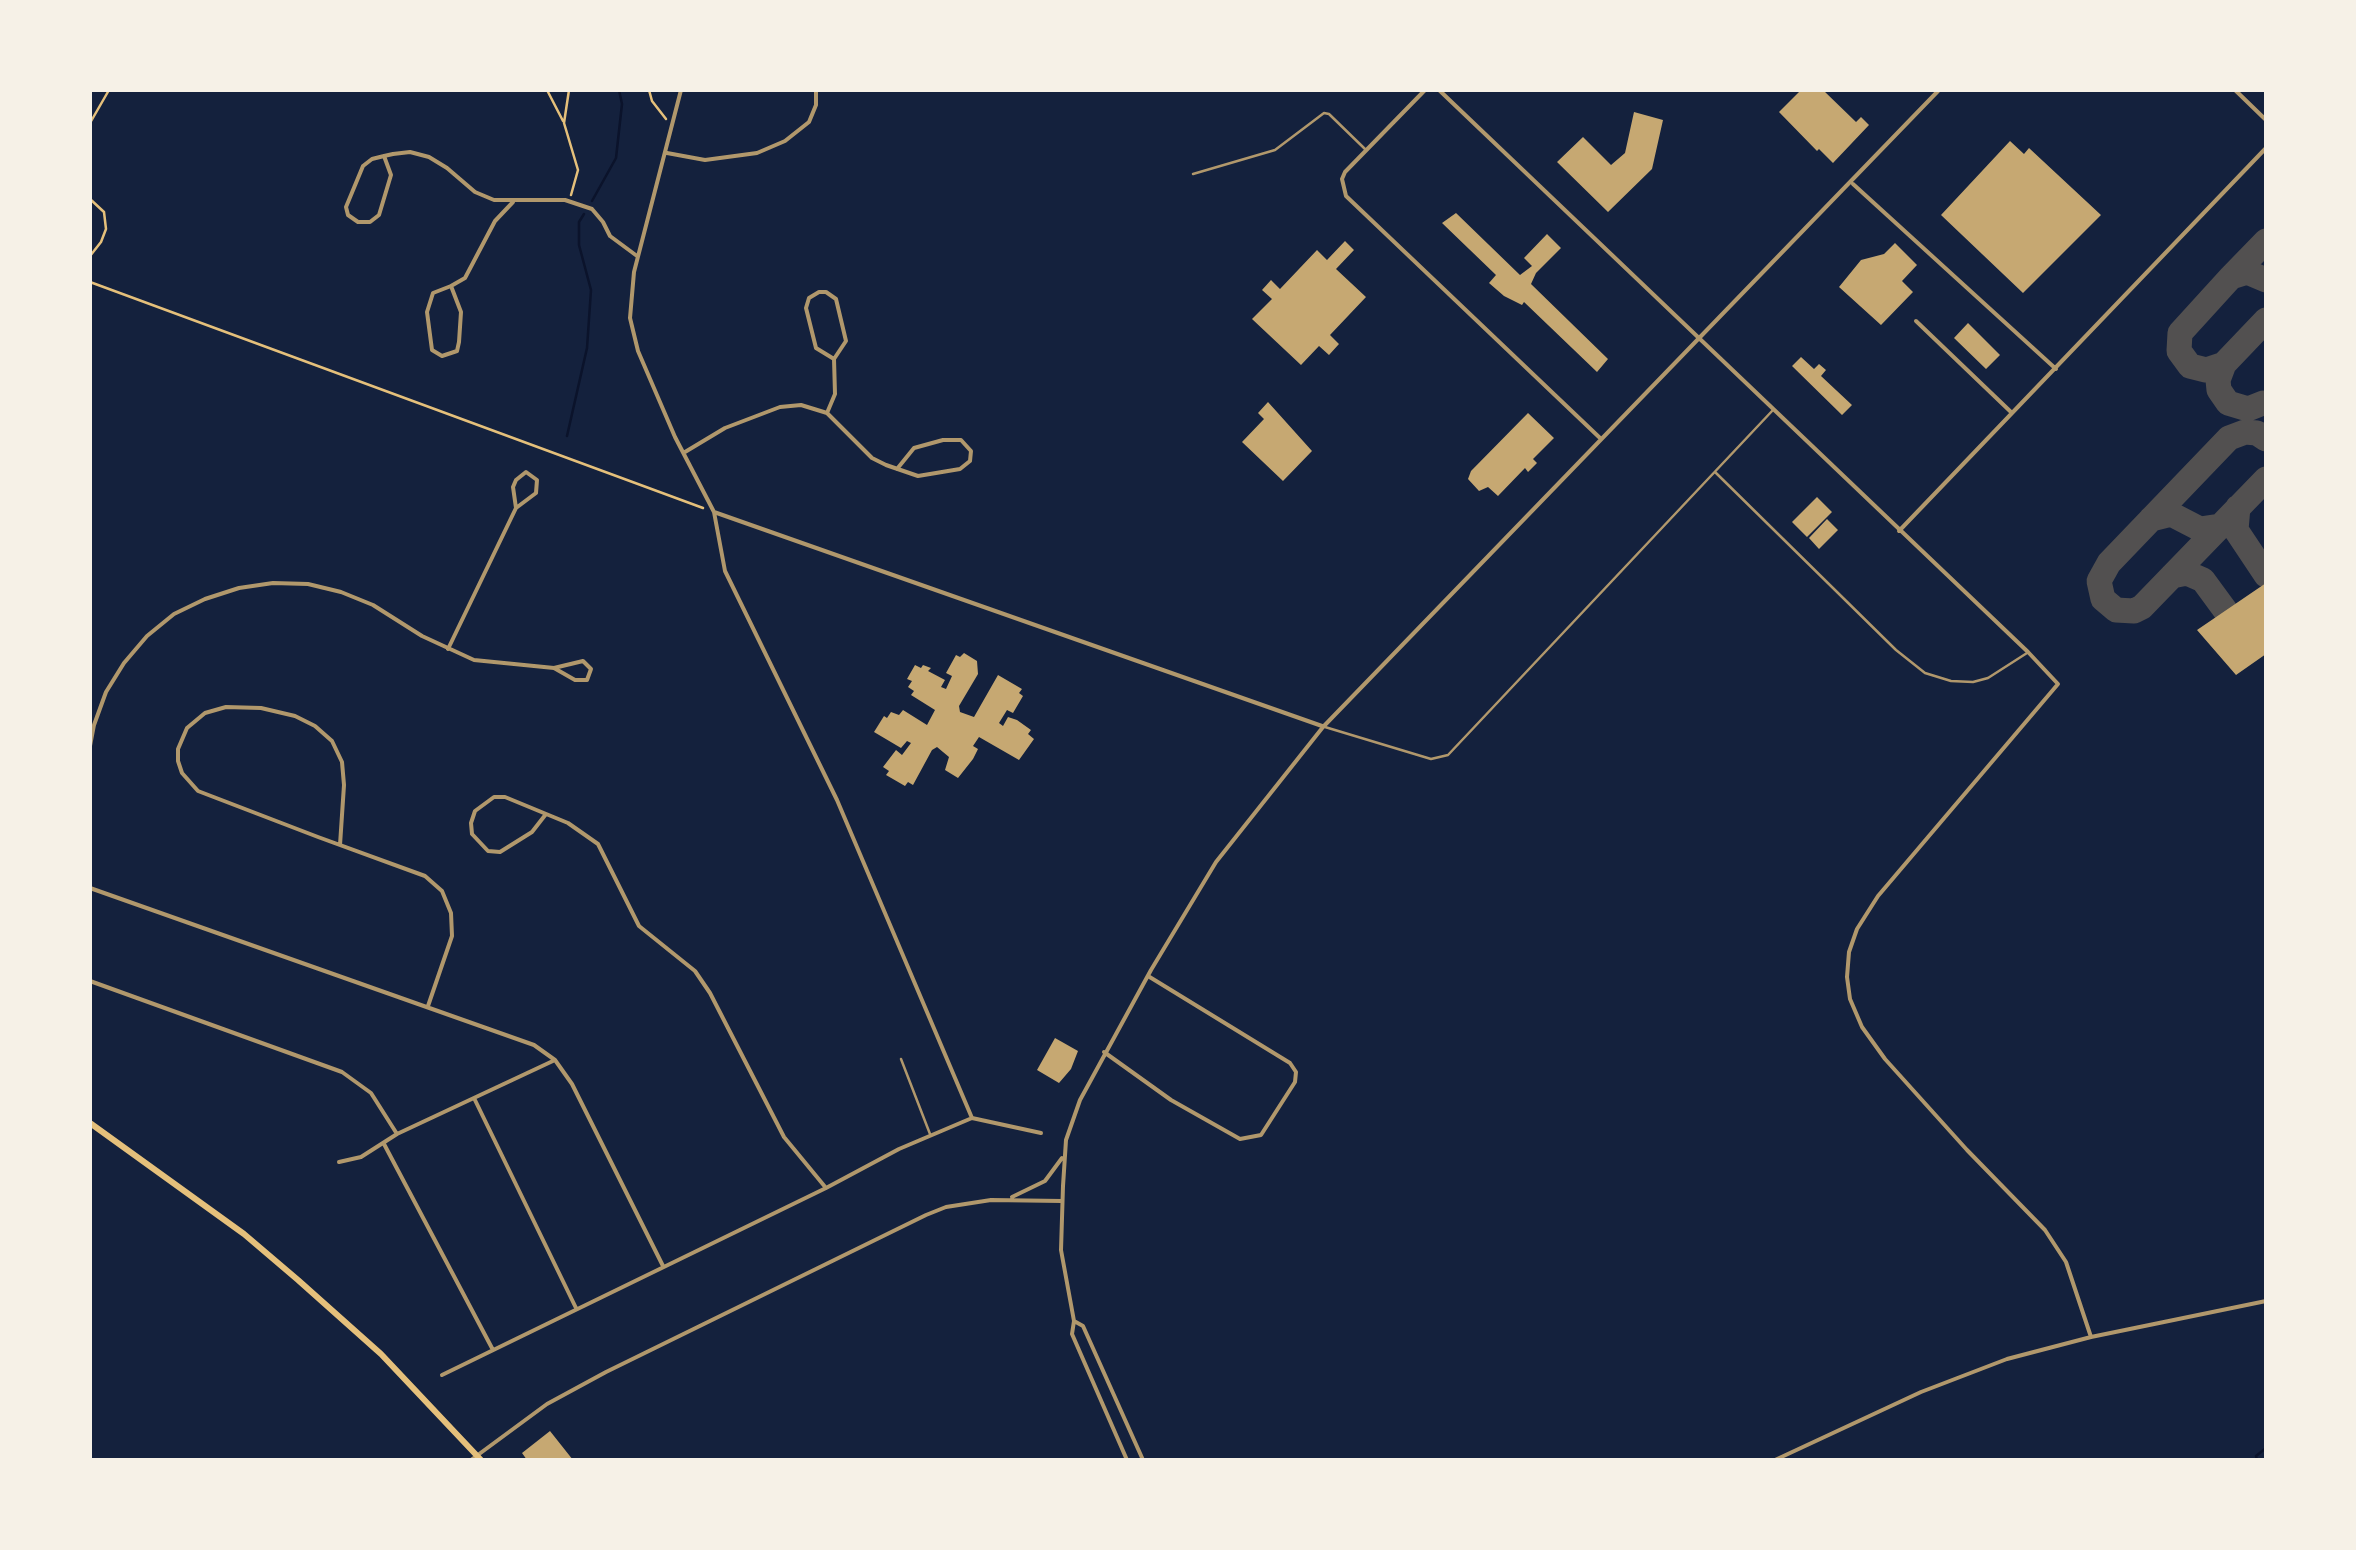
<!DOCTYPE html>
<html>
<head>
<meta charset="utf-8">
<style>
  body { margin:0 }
  #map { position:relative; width:2356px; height:1550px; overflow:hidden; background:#14213d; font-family:"PT Sans",sans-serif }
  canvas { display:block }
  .frame { position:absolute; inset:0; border:92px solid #f6f1e7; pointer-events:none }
</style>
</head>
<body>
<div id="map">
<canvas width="2356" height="1550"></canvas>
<div class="frame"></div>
</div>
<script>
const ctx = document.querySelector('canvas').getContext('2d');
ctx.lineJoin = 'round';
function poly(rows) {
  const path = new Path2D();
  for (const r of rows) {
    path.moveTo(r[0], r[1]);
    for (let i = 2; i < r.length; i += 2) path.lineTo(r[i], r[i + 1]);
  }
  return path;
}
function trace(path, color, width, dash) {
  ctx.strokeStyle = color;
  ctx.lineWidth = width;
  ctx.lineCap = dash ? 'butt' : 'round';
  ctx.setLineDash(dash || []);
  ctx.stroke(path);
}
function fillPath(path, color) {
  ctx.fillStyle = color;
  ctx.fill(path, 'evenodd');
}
trace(poly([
  [592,201,616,158,622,104,619,90],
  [567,436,587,348,591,290,579,245,579,222,584,214],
  [2257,1460,2256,1456,2266,1448]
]), '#0b132b', 2.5);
trace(poly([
  [2231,277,2266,241],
  [2224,364,2206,370,2190,366,2179,351,2180,333,2231,277,2247,272,2266,280],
  [2263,403,2248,409,2228,403,2219,390,2218,380,2224,364,2266,320],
  [2266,439,2257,433,2245,432,2229,438,2109,563,2099,581,2103,599,2116,610,2134,611,2142,607,2266,479],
  [2238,507,2236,530,2266,575],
  [2151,519,2171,514,2200,529,2220,526],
  [2172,576,2187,573,2203,580,2225,610]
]), '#525050', 25);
fillPath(poly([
  [1801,90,1823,90,1856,122,1861,117,1869,125,1833,163,1819,149,1817,151,1779,112],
  [1634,112,1663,120,1652,169,1608,212,1557,162,1583,137,1611,165,1625,153],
  [2010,141,2024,154,2029,148,2101,215,2023,293,1941,215],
  [1456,213,1520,275,1532,266,1524,258,1547,234,1561,248,1536,273,1531,284,1608,359,1597,372,1524,302,1522,305,1504,296,1489,283,1496,275,1442,223],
  [1345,241,1354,250,1336,269,1366,297,1330,335,1339,344,1329,355,1319,346,1301,365,1252,319,1272,299,1262,290,1271,280,1280,289,1317,250,1327,260],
  [1895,243,1917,265,1902,281,1913,292,1881,325,1839,287,1861,260,1884,254],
  [1968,323,2000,355,1986,369,1954,338],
  [1801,357,1814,369,1819,364,1826,370,1821,376,1852,405,1842,415,1792,366],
  [1268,402,1312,451,1283,481,1242,442,1264,419,1258,413],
  [1528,413,1554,438,1533,459,1537,463,1528,472,1525,468,1498,496,1488,487,1479,491,1468,479,1471,471],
  [1817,497,1832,512,1807,537,1792,522],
  [1827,519,1838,530,1819,549,1809,538],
  [2266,583,2266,654,2236,675,2197,630],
  [964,653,977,661,978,674,959,706,960,712,974,717,998,675,1022,689,1019,693,1023,696,1013,713,1007,710,999,723,1003,726,1008,717,1017,720,1031,730,1028,734,1034,739,1019,760,979,737,973,746,978,749,973,759,958,778,945,770,949,757,937,747,932,750,913,785,908,782,905,786,886,775,889,771,883,767,896,750,902,755,911,743,907,741,901,748,874,732,884,716,887,718,891,712,899,715,903,710,927,725,935,710,911,695,914,691,908,687,912,681,907,679,915,665,921,668,923,665,931,668,928,671,945,680,941,687,946,689,952,676,946,673,956,655,960,657],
  [1055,1038,1078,1051,1071,1069,1059,1083,1037,1070],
  [550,1431,573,1460,527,1460,522,1453]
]), '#c6a872');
trace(poly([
  [547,90,563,121],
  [569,90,564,123,578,170,571,195],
  [649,90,652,101,666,119],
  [90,123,109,90],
  [90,199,104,212,106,229,101,242,90,256],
  [90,282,703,508]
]), '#e5c07b', 2.5);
trace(poly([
  [1193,174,1275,150,1324,113,1329,114,1365,149],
  [1715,472,1896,650,1925,673,1951,681,1973,682,1988,678,2027,653],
  [1325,727,1431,759,1448,755,1773,410],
  [901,1059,930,1134]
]), '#b1986c', 2.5);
trace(poly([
  [681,90,634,272,630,318,638,351,675,437,714,512,725,571,837,800,972,1118],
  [1425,90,1345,172,1342,179,1346,196,1600,438],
  [1439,90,2028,652,2058,684,1878,896,1857,929,1849,952,1847,977,1850,999,1862,1027,1885,1059,1967,1150,2045,1230,2066,1262,2091,1337],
  [2235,90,2266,120],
  [667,153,705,160,757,153,785,141,809,122,816,105,816,90],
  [384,156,391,175,379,215,370,222,358,222,348,215,346,207,363,166,372,159,384,156,393,154,410,152,429,157,447,168,475,192,494,200,565,200,592,209,603,222,610,236,637,256],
  [1853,184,2056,369],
  [451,286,433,293,427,312,432,350,442,356,457,351,459,342,461,312,451,286,465,278,495,221,513,202],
  [1916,321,2012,413],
  [827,413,872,458,886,465,918,476,960,469,970,461,971,451,961,440,943,440,914,448,897,469],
  [685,452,725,428,780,407,801,405,827,413,835,394,834,359,816,348,806,308,809,298,819,292,826,292,836,299,846,341,834,359],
  [714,512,1322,726],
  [1899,531,2266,148],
  [448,649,516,508,536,493,537,480,526,472,516,480,513,487,516,508],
  [90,746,94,725,106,692,124,663,147,636,174,614,205,599,239,588,273,583,308,584,341,592,373,605,422,636,474,660,554,668,583,661,591,669,587,680,575,680,554,668],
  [546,814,532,832,500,852,488,851,472,834,471,823,475,811,494,797,505,797,568,823,598,844,639,926,695,971,710,993,784,1137,826,1188],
  [340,845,344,785,342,762,332,741,315,726,295,716,261,708,226,707,205,713,187,728,178,749,178,761,182,773,198,791,318,837,425,876,442,891,451,913,452,936,428,1006],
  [90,888,534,1045,555,1060,572,1084,663,1266],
  [90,981,342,1072,371,1093,397,1134],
  [1104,1052,1171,1100,1240,1139,1261,1135,1295,1082,1296,1072,1290,1063,1148,976],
  [474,1098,576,1308],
  [384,1144,493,1350],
  [339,1162,361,1157,397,1134,555,1060],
  [1012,1197,1045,1181,1062,1158],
  [1074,1321,1083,1326,1143,1460],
  [442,1375,826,1188,899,1149,972,1118,1041,1133],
  [471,1460,547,1404,606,1372,926,1215,946,1207,991,1200,1062,1201],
  [1127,1460,1072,1334,1074,1321,1061,1250,1063,1186,1066,1140,1080,1100,1151,970,1216,862,1323,727,1939,90],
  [1775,1460,1921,1392,2007,1359,2091,1337,2266,1301]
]), '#b1986c', 4);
trace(poly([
  [90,1123,244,1234,298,1280,381,1354,481,1460]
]), '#e5c07b', 6);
</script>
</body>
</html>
